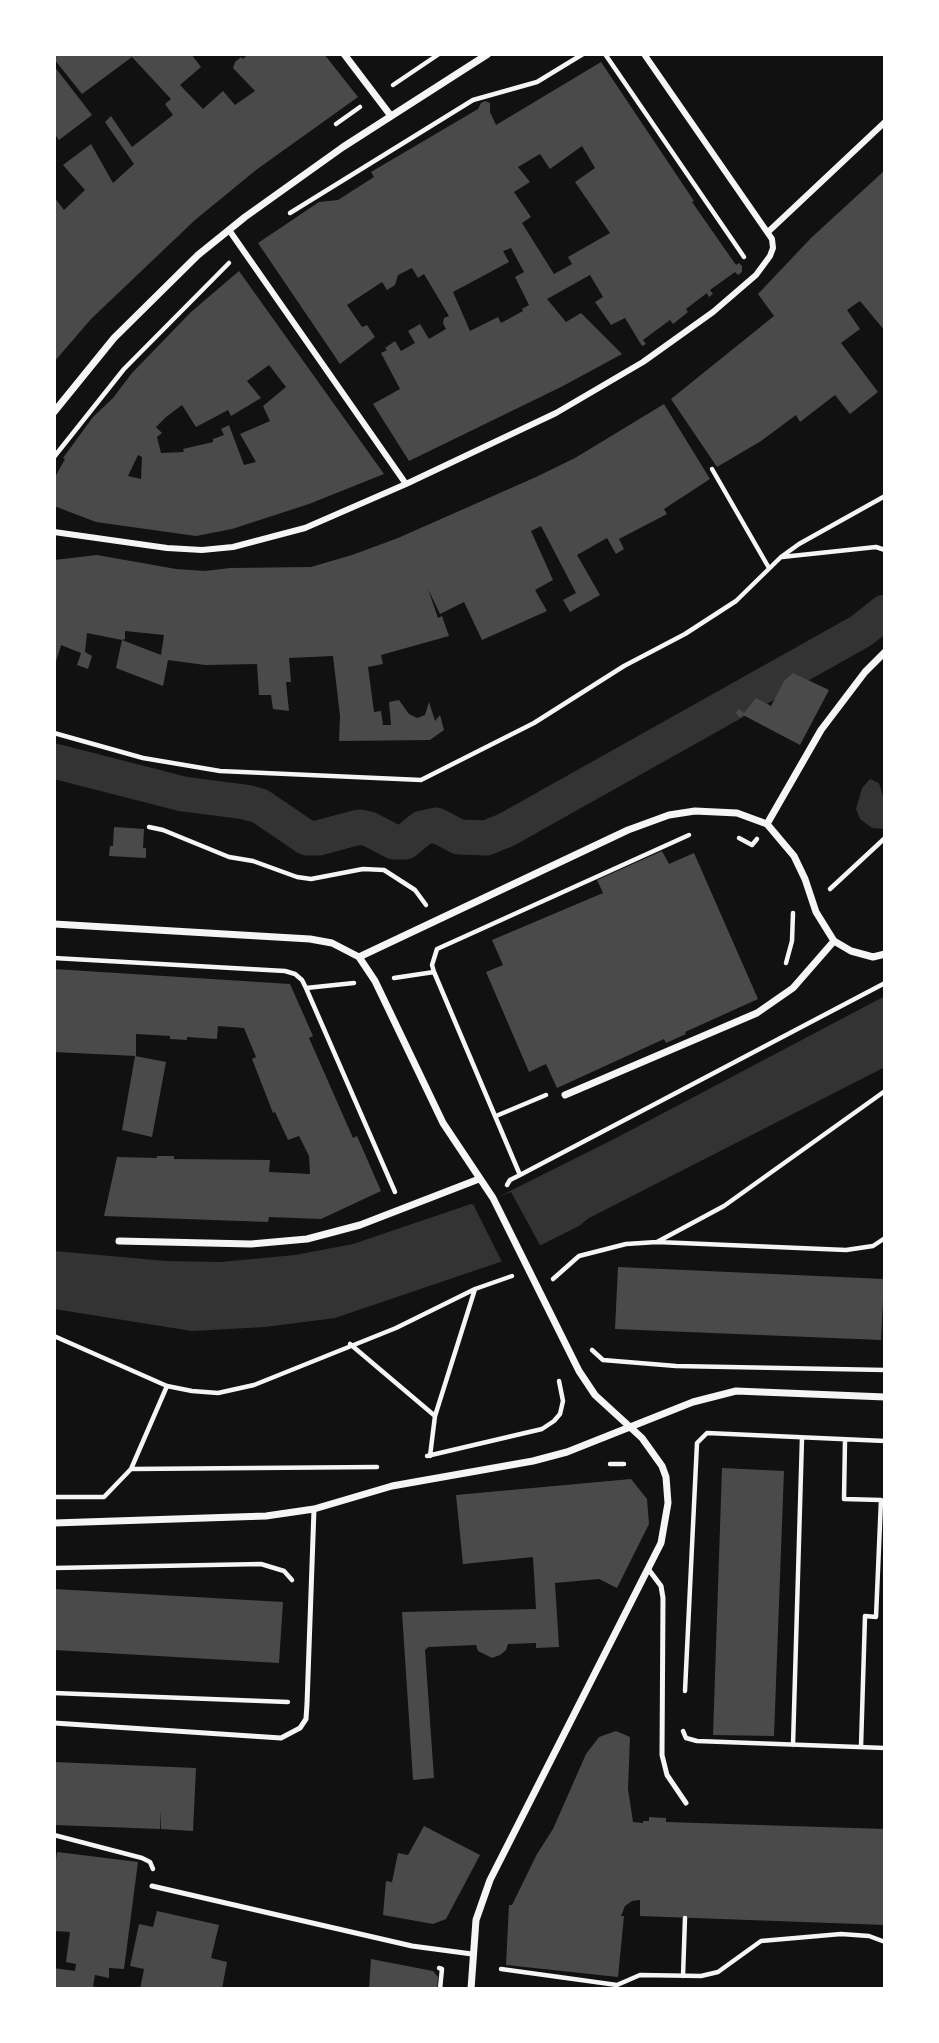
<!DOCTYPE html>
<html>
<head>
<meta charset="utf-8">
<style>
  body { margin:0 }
  #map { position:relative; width:939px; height:2043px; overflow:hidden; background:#111; font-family:Poppins,sans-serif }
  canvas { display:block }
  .frame { position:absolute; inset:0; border:56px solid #fff; pointer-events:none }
</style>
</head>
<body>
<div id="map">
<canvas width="939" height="2043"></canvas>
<div class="frame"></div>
</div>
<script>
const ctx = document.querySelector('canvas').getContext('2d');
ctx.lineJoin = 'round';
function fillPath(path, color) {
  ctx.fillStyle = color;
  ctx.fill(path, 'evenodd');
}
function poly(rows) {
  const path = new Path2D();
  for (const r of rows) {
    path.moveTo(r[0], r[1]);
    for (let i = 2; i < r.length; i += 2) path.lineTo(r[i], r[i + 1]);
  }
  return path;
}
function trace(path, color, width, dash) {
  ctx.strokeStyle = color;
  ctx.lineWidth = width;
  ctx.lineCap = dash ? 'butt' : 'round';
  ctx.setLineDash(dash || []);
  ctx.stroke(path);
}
fillPath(poly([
  [870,779,879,783,885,803,885,829,872,828,860,819,856,809,862,788],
  [885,996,885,1067,589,1218,579,1226,539,1246,503,1261,335,1318,265,1327,192,1331,54,1309,54,1251,166,1261,221,1262,295,1255,353,1244,471,1204,478,1207,618,1137]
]), '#333');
fillPath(poly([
  [511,1192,541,1247,502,1262,474,1206]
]), '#111');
trace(poly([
  [54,761,183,794,245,802,260,806,307,838,318,838,359,827,369,829,394,842,405,842,422,828,436,825,459,837,486,838,506,830,861,631,885,612]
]), '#333', 35);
fillPath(poly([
  [54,54,191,54,201,67,180,85,203,109,223,91,235,105,255,91,233,68,235,62,241,57,243,59,246,56,244,54,324,54,358,97,256,170,195,220,91,319,54,362,54,197,64,210,85,190,63,165,91,144,113,183,134,164,105,122,111,116,132,147,173,115,165,104,171,99,132,57,82,94,54,59],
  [601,62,694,201,692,202,736,265,739,263,742,266,742,272,738,275,735,272,710,290,713,294,709,297,707,293,686,309,688,312,673,324,670,320,643,340,646,344,642,346,625,318,611,325,595,302,603,297,590,275,547,299,566,322,581,313,622,354,563,386,409,461,373,404,400,389,381,353,387,350,385,348,395,341,401,351,415,343,408,331,420,324,429,339,446,329,443,323,444,318,449,316,424,274,418,278,412,268,398,275,395,285,387,290,382,282,347,305,362,327,367,325,375,337,340,364,258,243,319,202,338,200,374,177,371,172,478,109,481,103,485,101,490,103,490,112,496,125],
  [582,146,595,168,575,182,610,233,568,257,572,264,554,274,522,223,531,217,514,192,530,182,518,167,540,154,550,169],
  [511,248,524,272,515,277,529,305,522,309,523,311,501,323,498,317,470,331,453,292,509,262,503,251],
  [54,66,92,115,59,140,54,133],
  [885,170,885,331,860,301,847,310,860,329,841,343,878,392,850,414,835,395,800,422,796,415,761,441,717,467,671,399,774,316,758,294,811,238],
  [239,271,384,474,309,504,232,529,196,536,96,522,54,506,54,479,65,459,63,458,93,417,113,398,132,373,191,312],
  [269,365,286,387,263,406,270,421,240,434,256,462,244,465,229,425,221,429,224,435,213,439,213,442,183,449,184,452,161,453,157,437,162,433,156,427,166,417,182,405,196,427,228,410,231,416,261,398,247,381],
  [138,455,142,457,141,479,128,476],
  [664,404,710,479,664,509,667,514,619,539,624,549,616,554,607,538,577,555,600,595,570,612,563,600,576,593,541,526,531,531,553,580,535,590,547,611,482,640,464,602,440,614,428,589,438,618,442,616,449,636,381,655,383,664,368,667,374,712,381,711,383,725,391,725,389,702,399,700,409,714,417,718,425,715,429,702,435,721,440,715,444,730,430,740,339,741,340,716,333,656,289,658,291,682,286,682,289,711,273,709,271,695,259,695,257,664,205,665,168,660,163,686,116,668,122,640,87,633,85,652,92,656,88,669,77,665,81,653,61,645,54,668,54,560,97,555,176,569,205,571,230,568,311,567,352,555,398,538,536,477,575,458],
  [125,631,164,635,161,655,122,640,125,639],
  [793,673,829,690,800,745,743,715,740,718,736,713,739,709,744,713,756,698,771,706,784,681],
  [114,827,144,829,143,848,146,848,146,858,109,856,110,846,113,846],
  [662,851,669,864,694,853,758,999,685,1032,686,1034,666,1043,664,1039,557,1088,546,1064,529,1072,486,972,503,965,492,940,603,893,597,880],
  [54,969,290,984,313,1036,309,1038,353,1138,357,1136,381,1191,321,1219,269,1217,268,1222,104,1216,117,1157,157,1158,157,1156,174,1156,174,1159,270,1160,269,1172,310,1174,309,1156,299,1136,288,1140,275,1112,273,1113,252,1059,256,1057,244,1028,218,1026,217,1039,187,1037,187,1040,170,1039,170,1036,136,1034,136,1056,54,1052],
  [135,1056,166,1062,152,1137,122,1130],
  [618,1267,884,1279,881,1340,615,1329],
  [722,1468,784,1471,774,1736,713,1735],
  [631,1479,647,1499,649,1524,617,1588,599,1579,555,1583,559,1647,536,1648,536,1643,508,1644,506,1650,500,1655,492,1658,478,1651,476,1645,428,1647,425,1650,434,1778,413,1780,402,1612,536,1609,533,1557,463,1564,456,1495],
  [54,1589,283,1602,279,1663,54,1650],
  [616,1731,630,1737,628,1789,633,1822,643,1823,643,1821,649,1821,649,1817,666,1818,666,1822,885,1829,885,1925,640,1916,640,1900,632,1901,625,1906,621,1916,624,1916,618,1977,506,1965,509,1905,512,1905,537,1854,553,1829,586,1754,599,1737],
  [54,1762,196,1768,193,1831,161,1829,161,1810,160,1829,54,1825],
  [424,1826,480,1855,446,1919,433,1924,383,1915,386,1881,392,1882,398,1853,408,1855],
  [57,1852,138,1862,124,1969,109,1968,109,1978,95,1975,93,1986,98,1989,54,1989,54,1968,75,1971,76,1964,66,1962,70,1932,54,1931,54,1875],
  [157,1911,219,1925,211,1958,227,1962,222,1989,140,1989,144,1969,130,1966,139,1924,153,1927],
  [371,1959,433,1971,438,1977,437,1989,369,1989]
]), '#4a4a4a');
trace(poly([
  [605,54,744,257],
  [393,85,439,54],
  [336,124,360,107],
  [290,213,473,100,537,82,583,54],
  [54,457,124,369,229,263],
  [712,469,769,568],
  [782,557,876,547,885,550],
  [54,733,143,758,220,771,421,780,534,723,624,666,685,634,736,601,781,557,799,544,885,496],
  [149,827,163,830,229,857,253,861,297,877,311,879,363,869,384,870,415,890,426,905],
  [739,838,752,845,757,839],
  [830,889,885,838],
  [54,958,285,971,295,974,302,980,306,988,395,1192],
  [786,963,792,941,793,913],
  [434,972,520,1175],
  [394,978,434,972,432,965,437,949,689,835],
  [306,988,354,983],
  [496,1116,546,1095],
  [507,1185,510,1180,520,1175,885,983],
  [657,1242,846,1250,873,1246,885,1238],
  [553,1279,579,1256,626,1244,657,1242,724,1206,885,1091],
  [54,1336,167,1386,192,1391,218,1393,254,1385,396,1328,475,1289,512,1276],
  [350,1344,435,1416],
  [592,1350,603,1360,676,1366,885,1370],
  [845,1440,844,1499,881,1500,876,1617,865,1616,861,1747],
  [427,1456,542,1429,554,1421,560,1414,563,1401,559,1381],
  [430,1456,435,1416,475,1289],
  [610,1464,624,1464],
  [131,1469,167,1386],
  [54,1497,104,1497,131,1469,377,1467],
  [54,1568,261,1564,284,1571,292,1580],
  [685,1691,697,1443,707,1433,885,1441],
  [54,1693,288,1702],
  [683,1731,686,1738,697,1741,885,1748],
  [793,1745,802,1438],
  [54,1835,142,1858,150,1862,153,1869],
  [439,1968,442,1969,440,1989],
  [501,1969,617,1985,640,1975,701,1976,718,1972,761,1941,841,1934,869,1936,885,1942],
  [683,1976,685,1918]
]), '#f5f5f5', 4.5);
trace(poly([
  [649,1570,661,1586,663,1598,662,1755,667,1775,686,1803],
  [54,1723,281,1738,300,1728,306,1719,307,1704,314,1509],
  [152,1886,412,1946,472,1954]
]), '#f5f5f5', 5);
trace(poly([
  [229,230,406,484],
  [768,232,885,122],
  [54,532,167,548,202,550,233,547,305,528,406,484,556,413,643,362,713,312,756,275,770,256,773,248,772,239,644,54]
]), '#f5f5f5', 6);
trace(poly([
  [344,54,391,116],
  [54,412,114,338,198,255,245,217,343,147,488,54],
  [767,824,821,730,865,672,885,652],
  [767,824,794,856,805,879,816,912,834,941],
  [54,924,310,939,332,943,359,957,375,981,443,1123,493,1198,579,1371,595,1395,642,1438,662,1466,666,1477,668,1503,661,1543,490,1880,476,1920,471,1989],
  [359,957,628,830,669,815,695,811,737,813,767,824],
  [565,1095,757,1013,793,988,834,941,851,951,873,957,885,954],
  [119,1241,251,1244,307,1239,360,1225,479,1179],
  [54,1523,266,1516,314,1509,392,1486,533,1461,567,1452,693,1402,736,1391,885,1397]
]), '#f5f5f5', 7);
</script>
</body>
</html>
